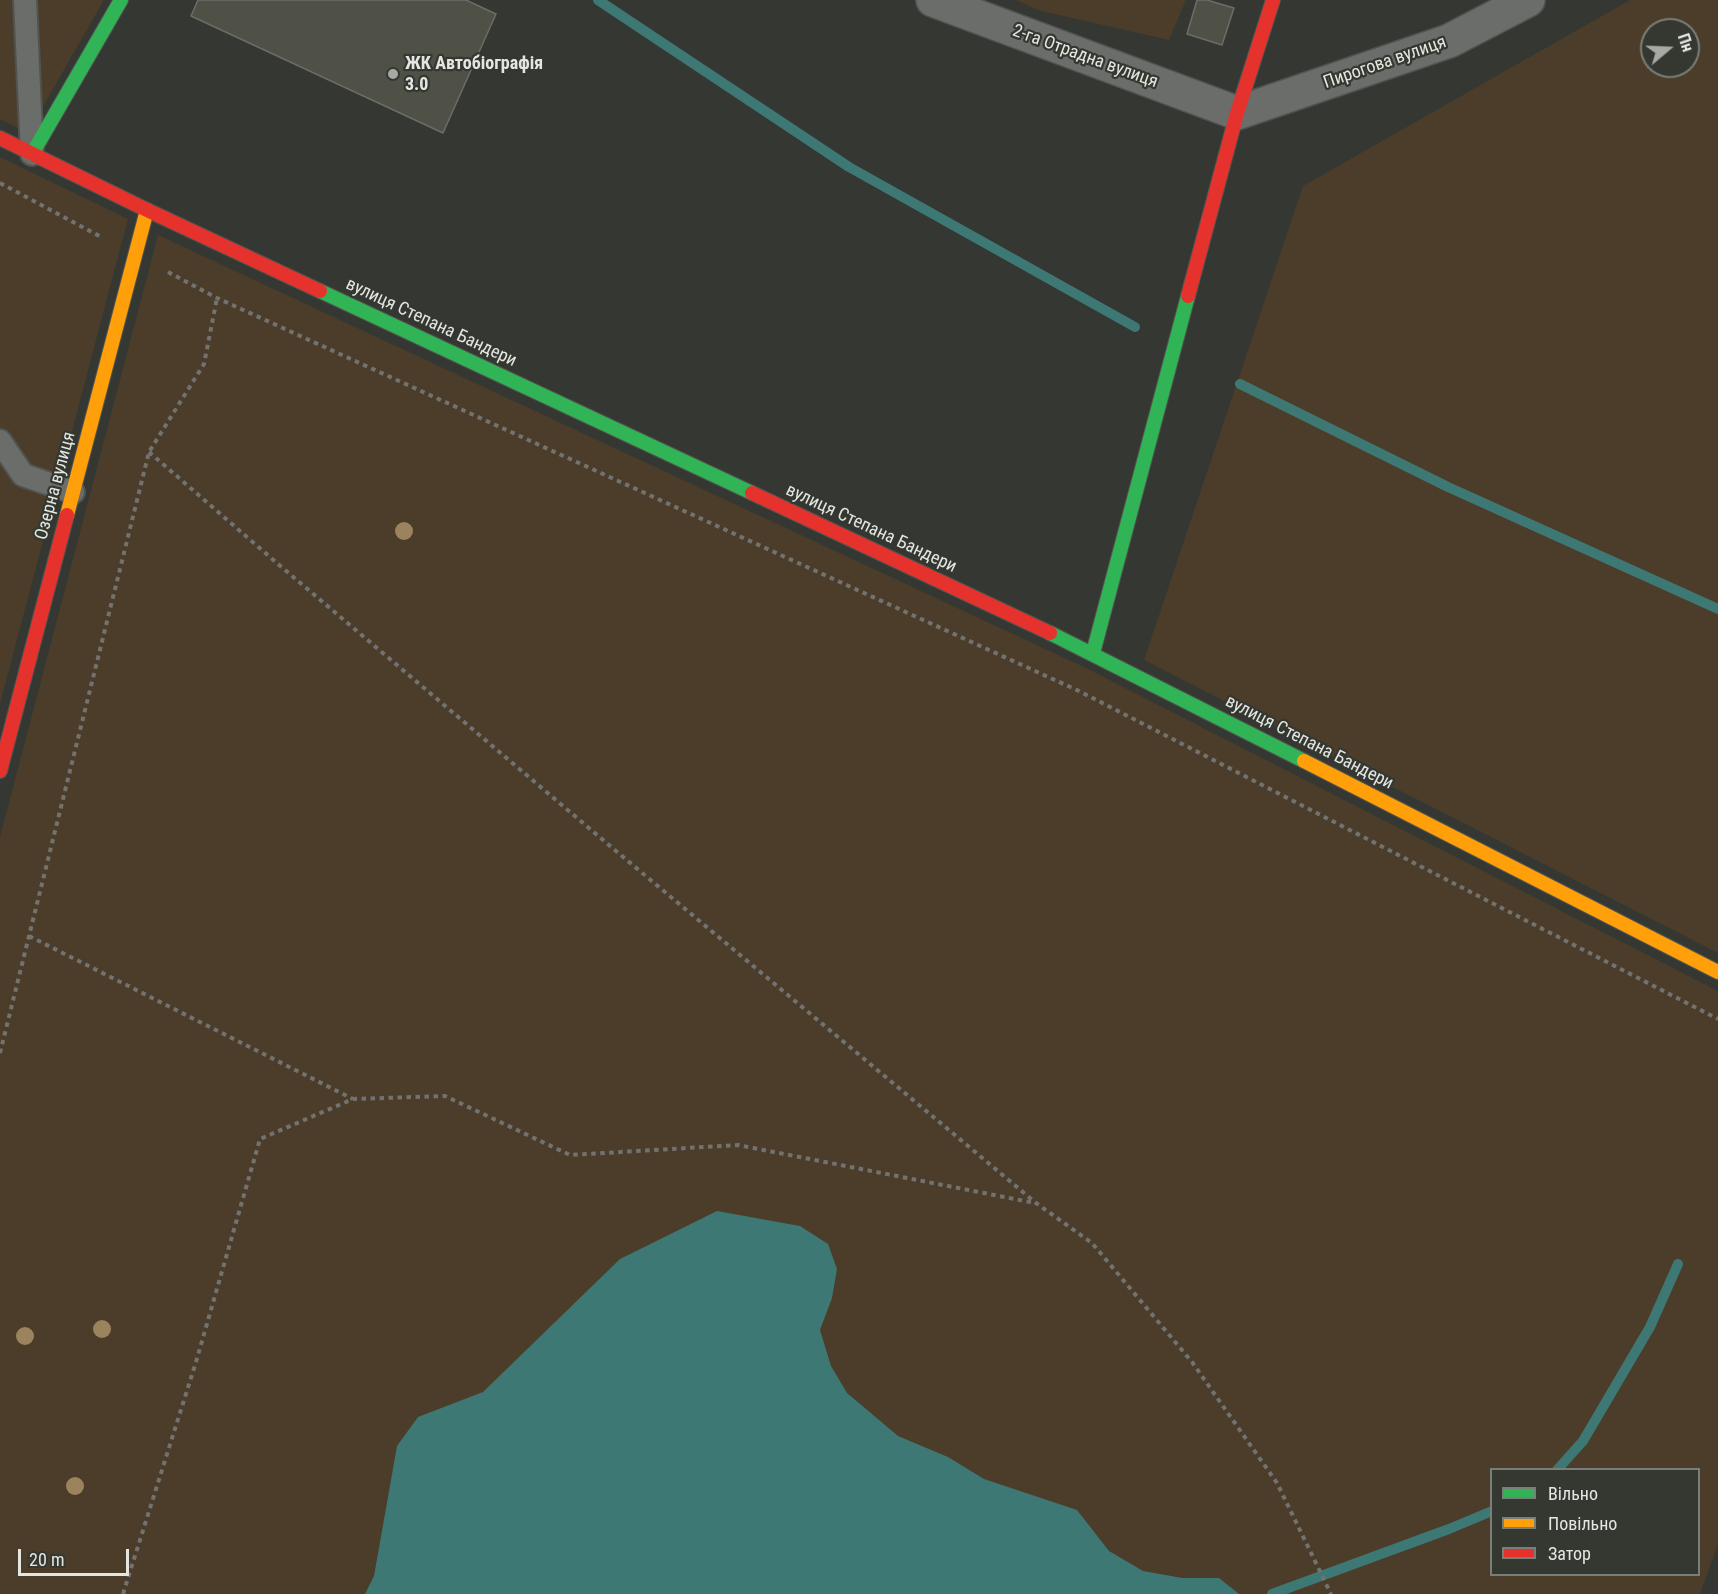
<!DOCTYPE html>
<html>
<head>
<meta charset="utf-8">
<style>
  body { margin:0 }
  #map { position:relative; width:1718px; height:1594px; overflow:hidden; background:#343732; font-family:"Roboto Condensed",sans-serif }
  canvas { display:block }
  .legend { position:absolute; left:1490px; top:1468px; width:210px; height:108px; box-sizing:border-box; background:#343831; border:2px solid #7a7e78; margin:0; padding:8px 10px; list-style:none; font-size:18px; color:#e4e6e2 }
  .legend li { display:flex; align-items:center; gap:12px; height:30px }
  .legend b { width:30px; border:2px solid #7a7e78 }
  .north { position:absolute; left:1640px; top:18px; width:60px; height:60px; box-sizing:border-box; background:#343831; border:2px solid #7a7e78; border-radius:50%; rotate:71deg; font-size:16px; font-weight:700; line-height:24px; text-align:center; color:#e4e6e2 }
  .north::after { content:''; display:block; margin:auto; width:21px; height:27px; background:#a6a9a4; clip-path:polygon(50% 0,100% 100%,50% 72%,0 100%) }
  .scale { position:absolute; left:18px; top:1549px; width:111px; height:27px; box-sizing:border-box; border:3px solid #e4e6e2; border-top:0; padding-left:8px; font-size:18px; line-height:21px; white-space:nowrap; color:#e4e6e2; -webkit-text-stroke:4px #343831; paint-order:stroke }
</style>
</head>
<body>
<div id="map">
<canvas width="1718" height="1594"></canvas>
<ul class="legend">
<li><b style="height:8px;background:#30b455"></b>Вільно</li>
<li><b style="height:8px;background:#ff9f0a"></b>Повільно</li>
<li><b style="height:8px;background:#e5322d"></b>Затор</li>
</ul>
<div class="north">Пн</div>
<div class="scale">20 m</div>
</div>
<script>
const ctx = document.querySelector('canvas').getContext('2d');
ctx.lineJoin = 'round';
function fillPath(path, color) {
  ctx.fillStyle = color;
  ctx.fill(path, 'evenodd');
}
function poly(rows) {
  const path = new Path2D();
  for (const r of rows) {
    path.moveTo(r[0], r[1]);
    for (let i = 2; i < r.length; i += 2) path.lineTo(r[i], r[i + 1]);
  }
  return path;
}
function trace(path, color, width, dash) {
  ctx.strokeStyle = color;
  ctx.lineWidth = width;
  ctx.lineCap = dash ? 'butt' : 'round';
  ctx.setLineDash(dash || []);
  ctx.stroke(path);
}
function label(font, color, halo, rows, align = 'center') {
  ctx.font = font + ' "Roboto Condensed",sans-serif';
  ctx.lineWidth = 4.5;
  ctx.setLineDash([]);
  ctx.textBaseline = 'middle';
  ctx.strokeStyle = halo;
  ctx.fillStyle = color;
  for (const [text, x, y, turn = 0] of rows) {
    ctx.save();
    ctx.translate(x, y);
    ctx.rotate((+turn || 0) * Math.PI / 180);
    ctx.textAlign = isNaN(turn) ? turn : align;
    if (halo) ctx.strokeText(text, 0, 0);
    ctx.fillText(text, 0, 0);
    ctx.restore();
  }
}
fillPath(poly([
  [0,0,104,0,28,133,0,119],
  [1016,0,1186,0,1169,40,1041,11],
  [1630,0,1718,0,1718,953,1144,660,1303,186],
  [1652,30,1688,30,1688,66,1652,66],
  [0,157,128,219,0,704],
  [158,235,1086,668,1718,991,1718,1544,1700,1594,0,1594,0,837],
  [1492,1470,1698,1470,1698,1574,1492,1574]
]), '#4b3d29');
fillPath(poly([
  [717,1211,800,1226,828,1244,837,1269,832,1298,820,1330,831,1366,847,1393,898,1436,948,1457,984,1479,1077,1510,1109,1551,1143,1571,1182,1578,1219,1578,1239,1594,365,1594,374,1576,397,1446,418,1417,483,1392,620,1259]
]), '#3d7874');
trace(poly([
  [598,0,849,167,1135,327],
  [1240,384,1448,487,1718,609],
  [1557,1470,1583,1441,1650,1327,1678,1264],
  [1272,1594,1449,1529,1492,1511]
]), '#3d7874', 10);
const building = poly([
  [198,0,466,0,496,14,443,133,191,16,198,0],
  [1197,0,1207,0,1234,8,1222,45,1187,34,1197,0]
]);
fillPath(building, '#505146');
trace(building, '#6c6c68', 1.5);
const lane = poly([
  [25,0,32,154],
  [0,441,23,475,73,492]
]);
const street = poly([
  [933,0,1237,113,1449,41,1528,0]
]);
const fast = poly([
  [32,154,121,0],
  [320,291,752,493],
  [1050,633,1304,761],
  [1093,653,1188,296]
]);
const slow = poly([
  [67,515,147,210],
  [1304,761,1718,972]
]);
const jam = poly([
  [0,138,147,210,320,291],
  [1188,296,1237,113,1273,0],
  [752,493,1050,633],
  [0,771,67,515]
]);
trace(lane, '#51534f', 26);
trace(street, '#51534f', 36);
trace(fast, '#51534f', 16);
trace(slow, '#51534f', 16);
trace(jam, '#51534f', 16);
trace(poly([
  [0,183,103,238],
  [168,272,217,298,1079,691,1718,1019],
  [149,452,278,564,616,851,1036,1203,1092,1243,1192,1362,1277,1483,1331,1594],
  [29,936,353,1099],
  [0,1053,149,452,204,364,217,298],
  [123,1594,196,1362,260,1139,353,1099,445,1096,570,1155,738,1145,1035,1203]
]), '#727371', 4, [4.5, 4.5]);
trace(lane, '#6b6d6a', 22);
trace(street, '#6b6d6a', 33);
trace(fast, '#30b455', 14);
trace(slow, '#ff9f0a', 14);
trace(jam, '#e5322d', 14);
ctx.fillStyle = '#9a835d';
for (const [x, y] of [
  [404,531],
  [102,1329],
  [25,1336],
  [75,1486]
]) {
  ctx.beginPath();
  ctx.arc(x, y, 9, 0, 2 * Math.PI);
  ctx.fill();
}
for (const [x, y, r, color] of [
  [393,74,6,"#a6a9a4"]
]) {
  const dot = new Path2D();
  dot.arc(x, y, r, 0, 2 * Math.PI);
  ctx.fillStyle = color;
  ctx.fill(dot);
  trace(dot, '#343831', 2);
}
label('18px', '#e4e6e2', '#343831', [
  ["2-га Отрадна вулиця",1085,57,20],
  ["Пирогова вулиця",1385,63,-19],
  ["вулиця Степана Бандери",431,323,25],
  ["Озерна вулиця",56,486,-75],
  ["вулиця Степана Бандери",871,529,25],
  ["вулиця Степана Бандери",1309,743,27]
]);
label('bold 18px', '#e4e6e2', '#343831', [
  ["ЖК Автобіографія",405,64],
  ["3.0",405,85]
], 'left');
</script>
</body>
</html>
